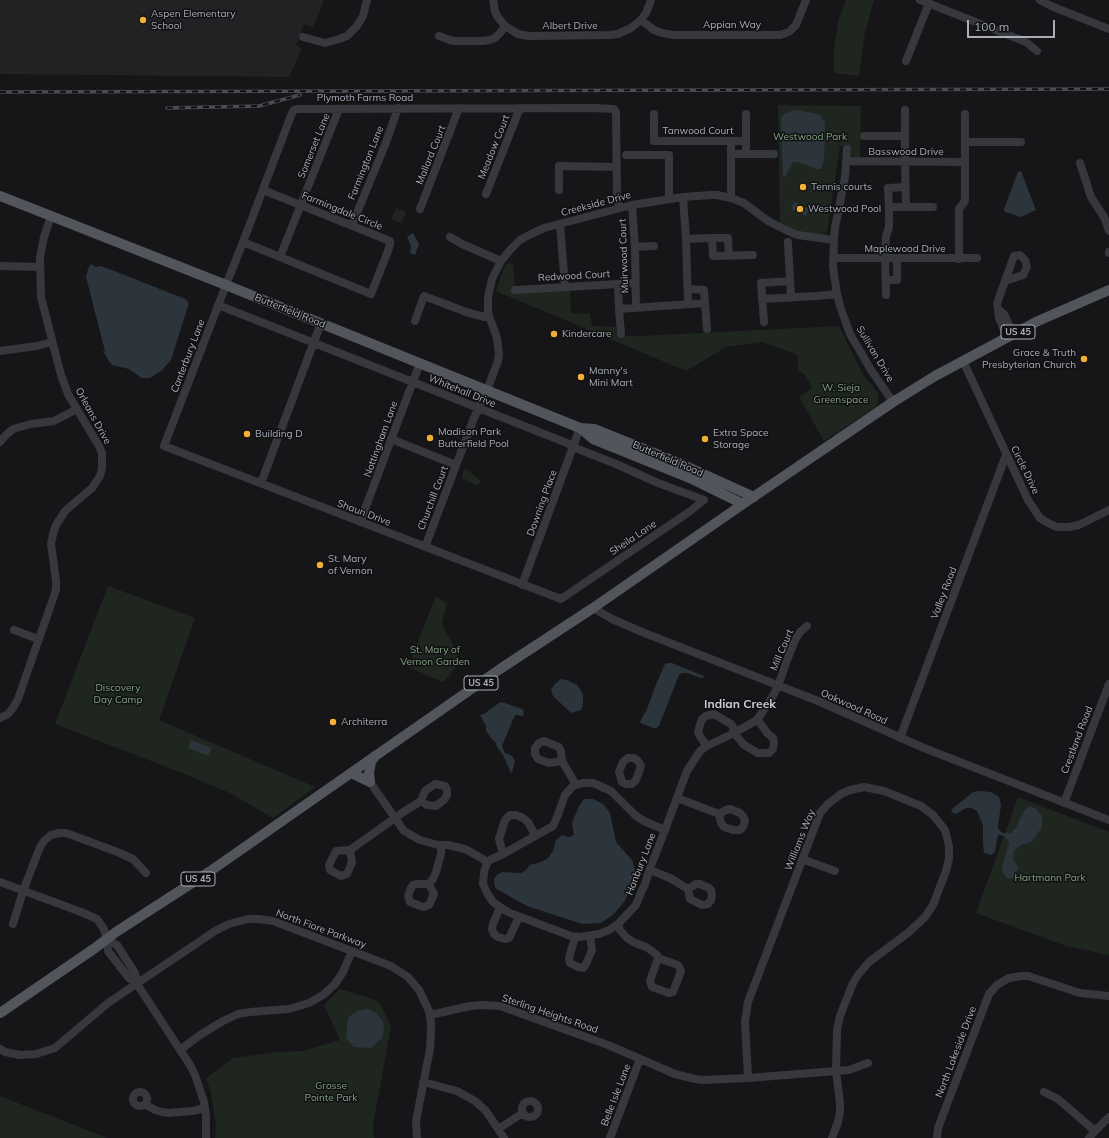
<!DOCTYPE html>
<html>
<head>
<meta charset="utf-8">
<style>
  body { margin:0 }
  #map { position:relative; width:1109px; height:1138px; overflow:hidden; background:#161618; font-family:Mulish,sans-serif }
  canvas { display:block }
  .scale { position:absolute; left:967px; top:20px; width:88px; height:18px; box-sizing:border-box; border:2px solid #a8adb8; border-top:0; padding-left:5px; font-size:12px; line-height:14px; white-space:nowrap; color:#a8adb8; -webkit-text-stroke:3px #111113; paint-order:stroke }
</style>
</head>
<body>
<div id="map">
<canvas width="1109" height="1138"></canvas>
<div class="scale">100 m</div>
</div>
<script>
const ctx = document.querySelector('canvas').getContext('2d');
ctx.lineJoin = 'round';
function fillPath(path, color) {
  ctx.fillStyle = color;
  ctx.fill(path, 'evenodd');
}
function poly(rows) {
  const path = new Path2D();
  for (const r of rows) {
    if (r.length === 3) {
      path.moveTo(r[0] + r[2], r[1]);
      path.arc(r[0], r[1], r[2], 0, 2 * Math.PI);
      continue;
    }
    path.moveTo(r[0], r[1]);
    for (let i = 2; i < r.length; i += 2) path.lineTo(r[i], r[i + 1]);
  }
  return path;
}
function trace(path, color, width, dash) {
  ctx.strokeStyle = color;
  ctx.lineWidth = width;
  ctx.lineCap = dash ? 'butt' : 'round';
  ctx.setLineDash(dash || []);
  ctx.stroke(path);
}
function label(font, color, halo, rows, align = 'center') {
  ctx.font = font + ' Mulish,sans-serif';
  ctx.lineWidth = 3;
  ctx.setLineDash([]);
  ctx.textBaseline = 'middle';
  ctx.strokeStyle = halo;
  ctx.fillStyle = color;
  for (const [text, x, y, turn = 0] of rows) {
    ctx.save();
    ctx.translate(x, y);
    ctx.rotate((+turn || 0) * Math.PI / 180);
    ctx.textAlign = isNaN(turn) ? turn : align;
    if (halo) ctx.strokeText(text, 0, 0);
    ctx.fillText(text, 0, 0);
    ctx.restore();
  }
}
fillPath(poly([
  [0,0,324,0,313,27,304,24,296,45,302,49,289,77,0,74]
]), '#222225');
fillPath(poly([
  [846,0,874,0,865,33,859,76,834,73,834,47,839,19],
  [778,105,861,106,860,159,855,158,851,154,851,147,840,146,827,231,823,235,805,234,780,226],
  [396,208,406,212,401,223,391,219],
  [509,262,513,265,515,287,570,288,571,313,590,314,592,326,616,327,617,336,640,336,839,326,862,373,879,395,877,406,824,441,799,397,812,388,805,375,798,370,798,355,762,342,726,347,686,371,496,291,504,268],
  [465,468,481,481,478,486,461,478],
  [108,586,195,618,159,720,315,787,273,818,230,793,182,773,55,724],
  [436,596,447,603,442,624,458,654,454,670,443,682,408,667],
  [1018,797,1109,832,1109,955,1066,946,976,913],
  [340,989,366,997,379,1002,391,1026,373,1126,374,1138,215,1138,216,1126,214,1112,211,1093,206,1078,233,1058,277,1052,303,1051,340,1040,324,1005],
  [0,1096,107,1138,0,1138]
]), '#1e261f');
fillPath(poly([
  [794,110,813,113,820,115,825,122,824,160,821,169,817,169,798,162,793,162,785,177,783,175,781,118,784,114],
  [1021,171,1036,210,1021,217,1005,212,1004,209,1018,172],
  [794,202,809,209,806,216,791,209],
  [413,233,419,244,415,255,410,253,411,246,407,237],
  [92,264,95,267,100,266,112,270,185,299,189,303,171,360,162,370,150,378,142,378,129,369,112,365,108,360,105,354,103,352,105,351,86,277,88,269,90,265],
  [668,663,672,663,706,677,701,678,687,673,682,673,679,675,659,726,656,728,653,728,641,723,640,722,647,709,657,682,665,664],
  [561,679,567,680,577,685,583,694,583,704,581,710,571,713,553,696,551,690,554,685],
  [502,702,522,709,524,711,523,716,521,716,518,715,516,715,514,717,502,746,505,753,512,756,515,761,512,772,511,773,503,755,497,747,496,743,492,739,486,731,486,726,480,715,484,714,499,703],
  [191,740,211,748,209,756,188,748],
  [980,791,991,792,999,797,1001,805,998,826,999,830,1003,833,1011,833,1015,829,1024,811,1029,806,1036,809,1042,816,1042,827,1031,842,1021,845,1014,850,1013,859,1018,867,1014,878,1007,878,1003,873,1002,867,1009,844,1008,840,1004,836,998,835,995,852,991,855,984,853,983,843,983,825,977,811,971,808,966,808,956,814,952,812,951,810,973,792],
  [584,799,593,799,603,804,610,813,616,842,632,860,635,870,629,892,624,902,614,914,601,923,582,924,527,906,495,888,494,879,498,874,502,872,521,873,526,870,530,865,541,862,548,858,553,851,556,840,562,835,569,837,574,835,572,823,579,806],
  [368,1009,376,1013,383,1021,384,1031,382,1038,371,1048,354,1047,346,1038,348,1018,357,1011]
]), '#2c353c');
trace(poly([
  [493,0,495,11,497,16,505,26,518,34,528,36,610,35,618,34,631,28,641,20,646,13,651,0],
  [920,0,1026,42,1037,51],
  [1040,0,1051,6,1109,29],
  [641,20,654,30,662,33,674,35,780,35,789,32,796,25,806,0],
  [439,36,450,40,454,41,483,41,490,40,495,38,500,33,505,26],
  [303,37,325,43,339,39,347,36,357,26,363,16,367,0],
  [906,61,929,3],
  [905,110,905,162,906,206],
  [654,114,654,141,746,141],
  [864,136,905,136],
  [965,142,1021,142],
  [847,149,845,177,835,228,834,240,833,267,837,294,840,306,850,334,871,370,893,402],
  [731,154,774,154],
  [746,154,746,114],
  [626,155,669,155,669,199],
  [847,161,964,162],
  [1080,163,1091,197,1104,217,1109,231],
  [559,190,559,166,617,167],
  [486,194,520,108],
  [683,197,686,239,688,304],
  [731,198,731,142],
  [632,205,635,247,636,307],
  [889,207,888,188,905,187],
  [420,209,459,108],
  [560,224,565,287],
  [352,225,385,145,398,108],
  [450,237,462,244,501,261],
  [712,238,728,238,729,256],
  [686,239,712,238,713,256,753,255],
  [243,242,371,294,388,251,390,244,390,241,263,190],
  [788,242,791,298],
  [635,247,654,246],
  [1109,252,1109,253],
  [280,257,339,109],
  [833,258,977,258],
  [959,259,959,209,965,201,965,114],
  [0,266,40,267],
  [886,280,897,280,897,259],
  [618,284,619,309],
  [688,289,704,290,707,329],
  [515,290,635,283],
  [886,295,885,253,886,236,889,227,889,207,933,207],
  [762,299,816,296,837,294],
  [218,305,567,443,573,447,616,464,658,483,704,500,689,512,561,599,164,446,226,285,243,242,292,113,294,110,298,109,594,108,614,109,616,112,617,195,619,208],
  [998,309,997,304,1002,289,1005,281,1014,256,1020,255,1025,260,1027,267,1023,275,1005,281],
  [415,321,424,296,469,313,485,317,489,316],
  [764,322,761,283,790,281],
  [621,334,619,309,705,303],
  [1007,337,999,318,998,309,1004,314,1013,334],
  [0,351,37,346,52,342],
  [963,361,1028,500,1040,518,1048,523,1057,527,1069,527,1079,525,1109,510],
  [391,439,456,465],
  [0,442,6,435,13,429,31,424,54,421,77,409],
  [261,483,321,323],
  [360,522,420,363],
  [425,547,474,418,487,390,498,361,499,355,497,338,489,316,488,310,488,297,492,279,501,261,510,250,520,240,531,234,544,228,632,205,683,197,711,195,717,195,731,198,744,203,768,221,788,231,798,235,812,237,834,240],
  [522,585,580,428],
  [593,608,612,619,642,632,818,701,924,748,1109,820],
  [14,630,38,639],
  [0,718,8,714,13,708,18,699,56,590,56,581,51,544,53,534,56,525,65,511,92,488,100,476,102,468,102,453,99,446,68,394,61,375,41,297,40,257,44,237,51,216],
  [900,738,1006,455],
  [707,746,701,738,698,732,700,725,702,719,706,716,714,714,731,724,733,727,734,733,744,745,758,753,769,753,773,749,774,742,773,738,767,733,761,724,757,720],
  [628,758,634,758,638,761,641,766,636,780,632,784,626,784,622,782,619,772,623,762,628,758],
  [562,761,549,763,538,759,535,754,535,748,539,743,544,741,559,747,561,752,562,761,576,785],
  [370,782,404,831,420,840,438,845,448,845,465,849,483,859,487,863],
  [677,798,719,814],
  [1064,803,1109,684],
  [730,809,740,813,743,816,745,821,743,827,740,830,733,830,724,827,721,823,719,814,726,810,730,809],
  [665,830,646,822,636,816,611,791,600,786,593,783,583,783,573,786,565,795,557,817,553,826,503,854,490,860,487,863,484,872,483,884,487,893,493,902,503,909,510,913,571,936,580,937,599,934,609,930,618,924,636,905,640,895,645,884,649,871,665,830,687,771,700,751,707,746,734,733,757,720,773,696,778,686,786,663,795,640,800,632,807,626],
  [350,850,352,862,347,874,341,876,330,870,329,865,336,851,350,850,402,813,421,801,425,791,435,784,445,786,447,790,447,795,445,799,436,806,427,805,421,801],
  [503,854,499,839,505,820,510,815,516,815,523,818,528,822,535,835],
  [802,859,835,871],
  [649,871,655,872,670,878,688,889],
  [0,882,81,912,97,919,104,929,107,940,108,951,128,977,137,984],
  [417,884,429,884,434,894,429,905,423,907,410,902,408,896,411,888,413,885,417,884],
  [429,884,433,879,436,872,441,854,441,845],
  [696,884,700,884,709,888,711,890,712,895,711,900,708,904,702,905,690,899,688,889,696,884],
  [500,907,493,924,492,929,494,934,498,937,505,939,509,938,519,917],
  [13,924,23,891,40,847,44,841,51,835,59,833,66,833,115,851,133,859,146,873],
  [618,924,620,930,626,937,633,942,646,947,652,951,657,955,658,958,678,965,681,971,673,992,669,993,652,987,650,981,658,958],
  [575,937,569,958,570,963,578,967,583,968,586,964,592,950,590,936],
  [107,940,117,945,135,973,137,984,190,1065,195,1075,204,1102,206,1115,206,1138],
  [430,1015,470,1006,482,1005,500,1006,608,1045,675,1074,695,1079,704,1080,748,1078,849,1070,868,1063],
  [0,1049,5,1052,20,1055,36,1054,55,1048,108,1003,215,931,229,924,248,919,259,919,273,921,391,966,408,977,419,990,429,1011,431,1023,431,1032,430,1049,416,1121,417,1138],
  [180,1050,200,1035,223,1021,238,1014,250,1012,289,1009,309,1003,323,995,335,984,343,972,352,951],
  [748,1078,745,1021,748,1002,820,813,828,804,841,794,850,790,864,787,884,791,921,806,933,815,945,830,949,846,949,859,946,871,933,905,925,917,909,932,869,962,858,975,853,983,840,1016,837,1030,836,1071,840,1103,840,1112,838,1122,832,1138],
  [423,1082,457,1091,475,1101,486,1111,504,1138],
  [140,1099,7],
  [1044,1092,1058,1099,1095,1131],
  [530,1109,8],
  [145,1104,155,1110,162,1112,169,1113,193,1111,205,1108],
  [498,1129,523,1113],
  [610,1138,640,1059],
  [937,1138,938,1128,984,1007,989,994,997,985,1009,978,1022,976,1028,976,1080,993,1109,996],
  [1089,1138,1095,1131,1109,1117]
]), '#37383d', 8);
trace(poly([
  [0,196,226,285,580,428,594,429,679,463,754,497],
  [580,428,593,439,690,478,743,504],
  [351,773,370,782,369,773,371,762,375,756],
  [0,1013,95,948,116,932,209,872,500,669,593,608,743,504,893,402,935,376,1038,321,1109,290]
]), '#53555c', 10);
const rail = poly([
  [0,92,1109,89],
  [167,108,259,106,300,95]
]);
trace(rail, '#4a4c52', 3.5);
trace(rail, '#111113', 2, [6]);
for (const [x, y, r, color] of [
  [143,20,4,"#f2b134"],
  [803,187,4,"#f2b134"],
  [800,209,4,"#f2b134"],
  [554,334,4,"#f2b134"],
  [1084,359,4,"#f2b134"],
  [581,377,4,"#f2b134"],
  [247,434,4,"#f2b134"],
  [430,438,4,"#f2b134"],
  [705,439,4,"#f2b134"],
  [320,565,4,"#f2b134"],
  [333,722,4,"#f2b134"]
]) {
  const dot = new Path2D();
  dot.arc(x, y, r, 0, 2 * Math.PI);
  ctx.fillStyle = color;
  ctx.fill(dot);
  trace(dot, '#111113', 1.5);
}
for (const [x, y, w] of [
  [1018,332,34],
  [481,683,34],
  [198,879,34]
]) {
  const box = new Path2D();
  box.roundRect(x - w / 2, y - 7, w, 14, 3);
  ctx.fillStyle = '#111113';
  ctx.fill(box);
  trace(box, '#a8adb8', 1);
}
label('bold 9px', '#a8adb8', null, [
  ["US 45",1018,332],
  ["US 45",481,683],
  ["US 45",198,879]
]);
label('10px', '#a8adb8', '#111113', [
  ["Aspen Elementary",151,14],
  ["School",151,26],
  ["Tennis courts",811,187],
  ["Westwood Pool",808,209],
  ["Kindercare",562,334],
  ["Grace & Truth",1076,353,"right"],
  ["Presbyterian Church",1076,365,"right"],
  ["Manny's",589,371],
  ["Mini Mart",589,383],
  ["Madison Park",438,432],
  ["Butterfield Pool",438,444],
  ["Extra Space",713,433],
  ["Storage",713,445],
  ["Building D",255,434],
  ["St. Mary",328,559],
  ["of Vernon",328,571],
  ["Architerra",341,722]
], 'left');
label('10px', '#a8adb8', '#111113', [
  ["Appian Way",732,25],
  ["Albert Drive",570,26],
  ["Plymoth Farms Road",365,98],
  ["Tanwood Court",698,131],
  ["Somerset Lane",314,146,-68],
  ["Meadow Court",494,147,-68],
  ["Basswood Drive",906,152],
  ["Mallard Court",431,155,-68],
  ["Farmington Lane",366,163,-68],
  ["Creekside Drive",596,204,-15],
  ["Farmingdale Circle",342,211,22],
  ["Maplewood Drive",905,249],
  ["Muirwood Court",624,256,-92],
  ["Redwood Court",574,276,-3],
  ["Butterfield Road",290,311,22],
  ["Sullivan Drive",875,354,59],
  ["Canterbury Lane",188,356,-69],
  ["Whitehall Drive",462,391,22],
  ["Orleans Drive",93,416,61],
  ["Nottingham Lane",381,439,-70],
  ["Butterfield Road",668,459,23],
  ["Circle Drive",1025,470,64],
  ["Churchill Court",433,498,-69],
  ["Downing Place",542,503,-70],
  ["Shaun Drive",364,513,21],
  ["Sheila Lane",633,538,-34],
  ["Valley Road",944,593,-69],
  ["Mill Court",782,650,-67],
  ["Oakwood Road",854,707,24],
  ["Crestland Road",1077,740,-69],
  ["Williams Way",800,840,-68],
  ["Hanbury Lane",641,864,-69],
  ["North Fiore Parkway",321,929,20],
  ["Sterling Heights Road",550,1014,19],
  ["North Lakeside Drive",956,1052,-69],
  ["Belle Isle Lane",616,1095,-69]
]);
label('10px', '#7fa381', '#111113', [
  ["Westwood Park",810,137],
  ["W. Sieja",841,388],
  ["Greenspace",841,400],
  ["St. Mary of",435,650],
  ["Vernon Garden",435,662],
  ["Discovery",118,688],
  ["Day Camp",118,700],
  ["Hartmann Park",1050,878],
  ["Grosse",331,1086],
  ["Pointe Park",331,1098]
]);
label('bold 12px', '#c9ccd4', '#111113', [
  ["Indian Creek",740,704]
]);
</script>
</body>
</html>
